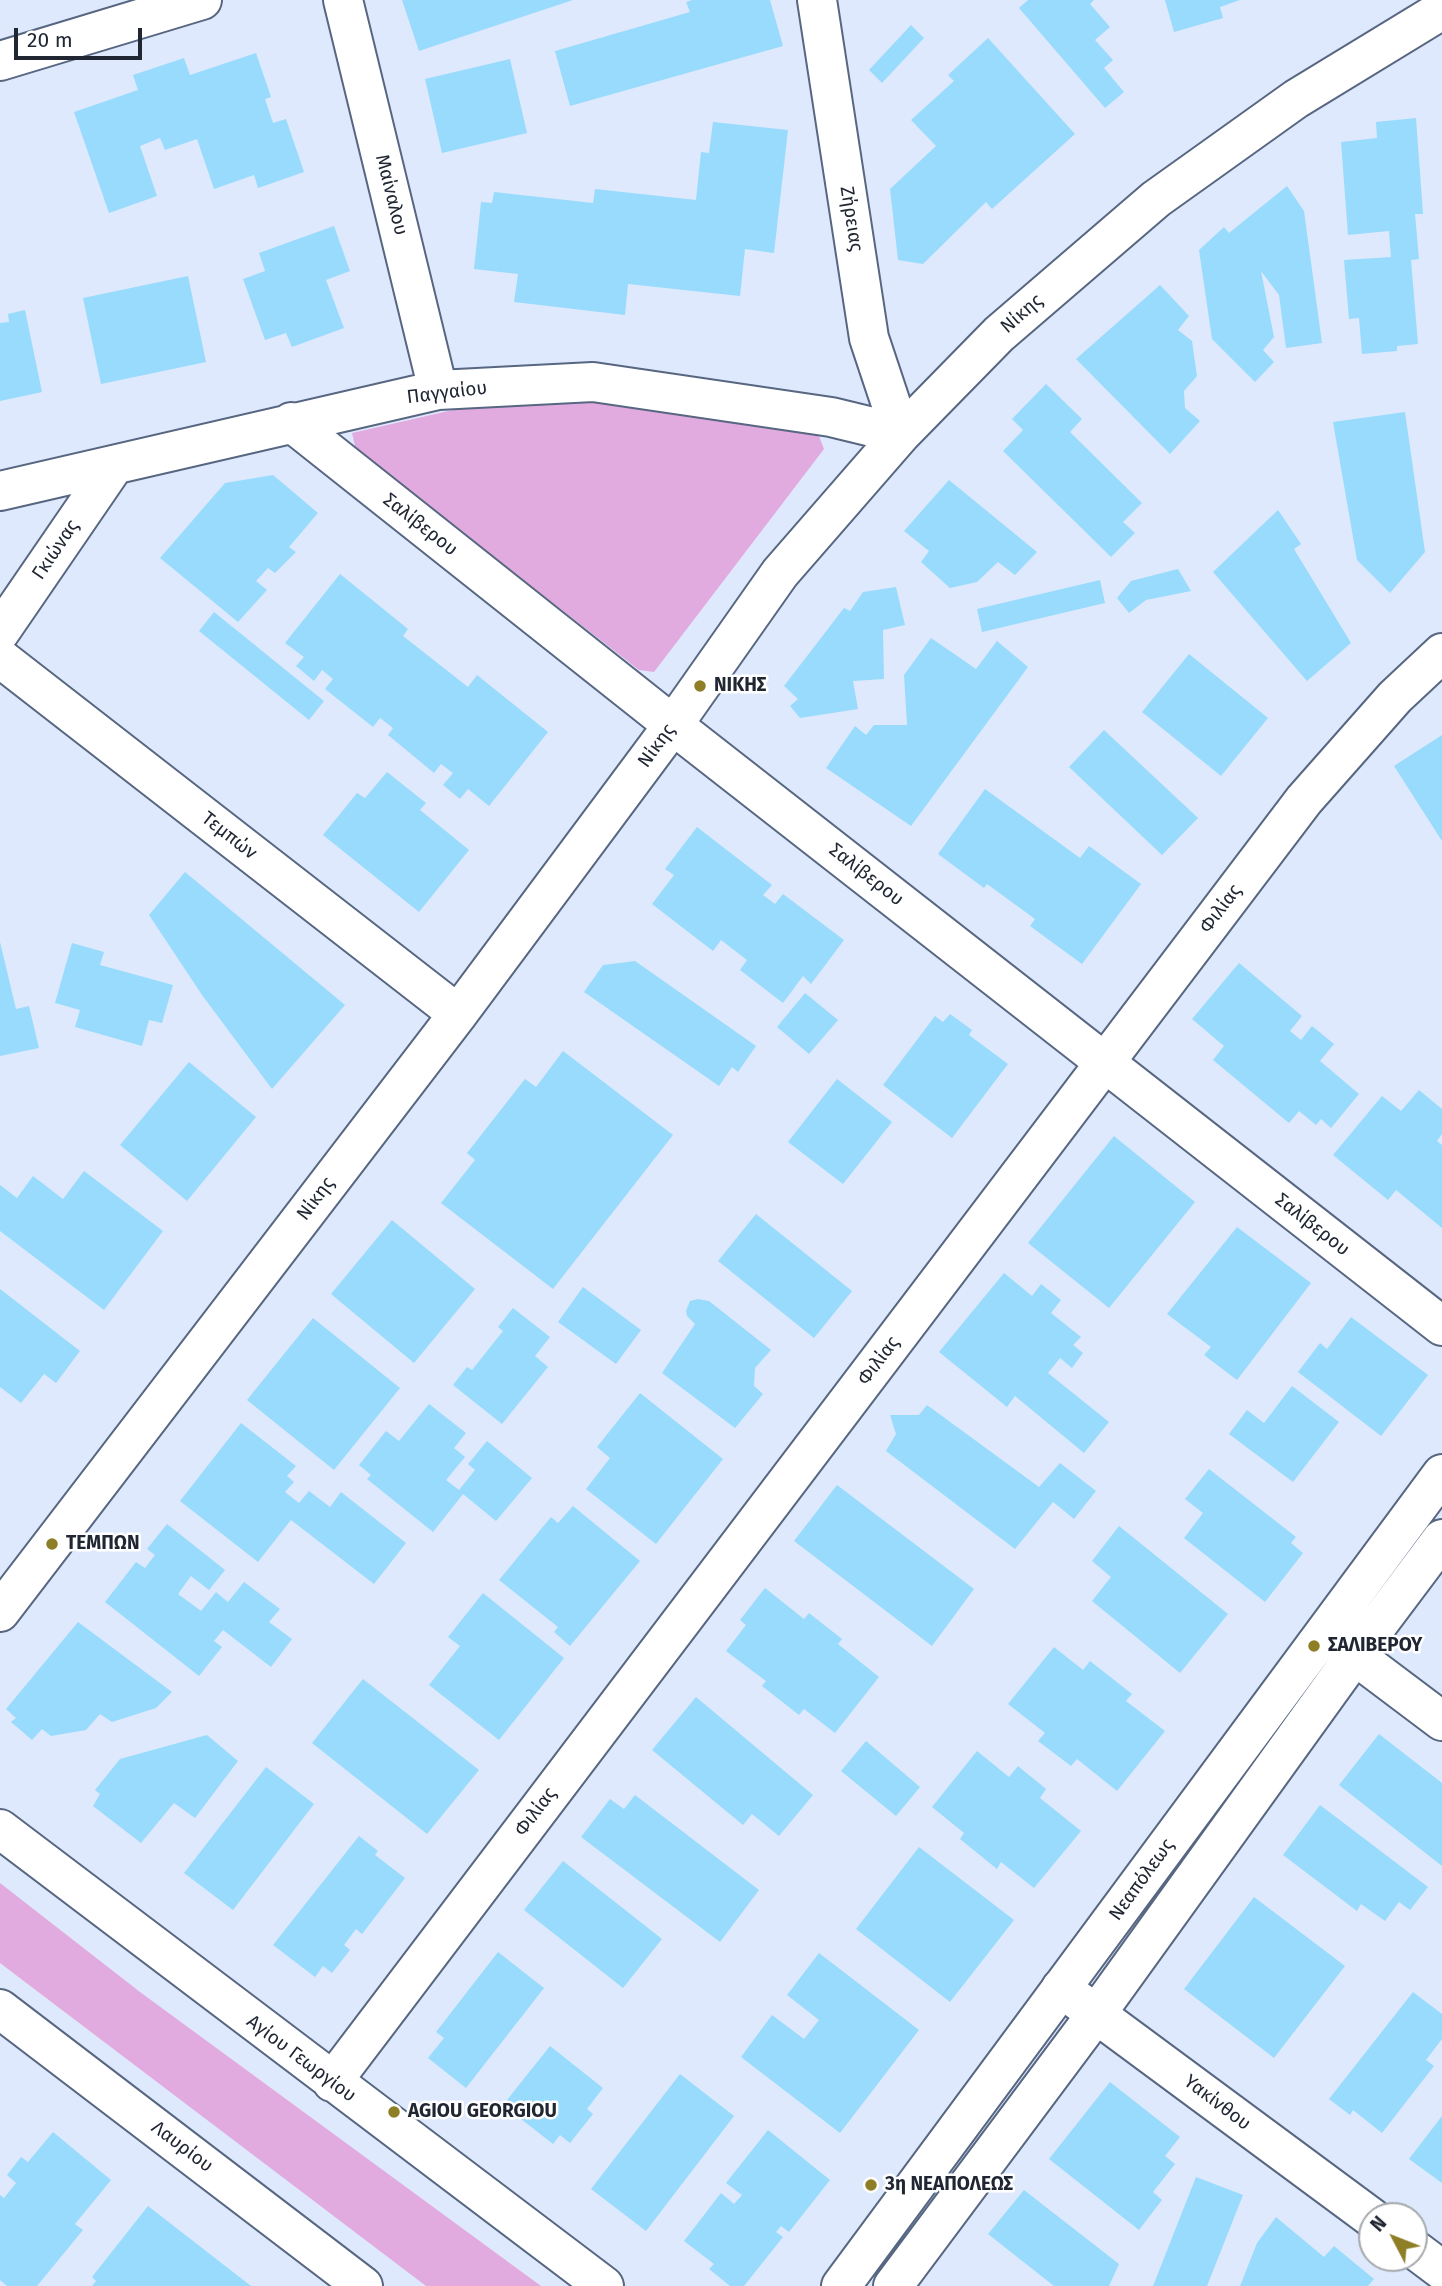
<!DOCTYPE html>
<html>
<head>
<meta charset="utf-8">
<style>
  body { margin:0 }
  #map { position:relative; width:1442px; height:2286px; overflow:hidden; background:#dee9fd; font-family:"Fira Sans",sans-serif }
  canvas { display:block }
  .north { position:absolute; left:1358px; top:2202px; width:70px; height:70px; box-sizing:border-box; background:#fff; border:2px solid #a6a9ad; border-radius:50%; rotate:312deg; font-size:19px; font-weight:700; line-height:28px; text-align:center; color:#202733 }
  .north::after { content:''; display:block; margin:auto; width:24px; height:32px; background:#8e7f26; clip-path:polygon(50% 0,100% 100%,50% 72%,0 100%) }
  .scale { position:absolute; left:14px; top:28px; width:128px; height:32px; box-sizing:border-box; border:4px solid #202733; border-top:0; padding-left:9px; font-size:21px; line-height:24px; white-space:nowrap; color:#202733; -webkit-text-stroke:5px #fff; paint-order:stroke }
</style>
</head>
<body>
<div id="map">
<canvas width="1442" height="2286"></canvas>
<div class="north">N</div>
<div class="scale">20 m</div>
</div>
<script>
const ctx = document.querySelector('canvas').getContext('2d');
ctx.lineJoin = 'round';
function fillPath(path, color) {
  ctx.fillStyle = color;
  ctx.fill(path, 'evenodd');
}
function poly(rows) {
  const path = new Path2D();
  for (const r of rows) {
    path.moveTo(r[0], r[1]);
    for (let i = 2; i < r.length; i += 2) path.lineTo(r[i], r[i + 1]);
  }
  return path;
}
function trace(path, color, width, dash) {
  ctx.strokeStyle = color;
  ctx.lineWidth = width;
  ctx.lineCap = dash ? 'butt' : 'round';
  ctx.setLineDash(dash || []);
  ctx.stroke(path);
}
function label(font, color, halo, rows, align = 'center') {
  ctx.font = font + ' "Fira Sans",sans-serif';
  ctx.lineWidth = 5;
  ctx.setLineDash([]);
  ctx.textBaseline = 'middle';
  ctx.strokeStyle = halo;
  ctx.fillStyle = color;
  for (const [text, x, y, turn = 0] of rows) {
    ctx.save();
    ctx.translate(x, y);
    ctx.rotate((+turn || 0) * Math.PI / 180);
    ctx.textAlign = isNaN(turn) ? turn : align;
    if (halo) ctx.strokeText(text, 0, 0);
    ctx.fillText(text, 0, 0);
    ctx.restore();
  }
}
fillPath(poly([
  [548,396,814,423,824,449,654,672,639,670,356,450,352,433,479,404],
  [0,1883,140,1992,541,2286,426,2286,0,1963]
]), '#e2abdf');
fillPath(poly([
  [402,0,573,0,419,51],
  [692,0,770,0,783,46,570,106,555,51,690,12,686,2],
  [1028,0,1094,0,1090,4,1110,27,1095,40,1113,60,1104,68,1124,92,1105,108,1019,8],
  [1165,0,1240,0,1220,7,1223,18,1174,32],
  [911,25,924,38,882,83,869,70],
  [988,38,1075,134,992,209,986,202,923,264,898,260,890,189,936,146,911,120,954,81,948,75],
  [256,53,271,97,265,99,273,123,286,119,304,172,258,188,254,175,214,189,197,139,165,150,160,138,140,146,157,196,109,213,74,112,138,90,133,75,184,58,190,75],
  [510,59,527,133,442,153,425,79],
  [1416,118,1423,214,1415,214,1419,259,1411,260,1418,344,1397,346,1397,351,1362,354,1359,318,1349,319,1344,260,1391,257,1389,231,1348,235,1341,142,1377,138,1376,122],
  [713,122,788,130,774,253,745,249,740,296,628,284,625,315,514,302,518,274,474,269,481,202,492,203,494,192,593,203,595,189,696,200,701,152,709,153],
  [1287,186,1304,211,1322,343,1286,348,1279,295,1261,271,1274,337,1263,350,1274,362,1255,382,1212,339,1199,250,1224,227,1229,233],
  [334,226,350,271,326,280,344,328,292,347,286,333,265,340,243,279,265,271,259,253],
  [188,276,206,362,101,384,83,298],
  [1160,285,1189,316,1178,330,1192,341,1197,376,1184,391,1185,408,1200,421,1170,454,1076,359],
  [25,310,42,392,0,401,0,323,9,322,8,314],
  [1046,384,1082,419,1070,432,1142,503,1123,522,1135,533,1111,557,1003,451,1023,430,1012,419],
  [1405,412,1425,552,1390,593,1357,560,1333,422],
  [273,475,318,513,289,547,296,552,275,573,268,568,256,581,267,590,238,622,160,558,225,483],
  [949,480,1037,552,1015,575,998,562,977,582,950,588,921,562,929,551,904,531],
  [1278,510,1301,544,1294,549,1351,643,1307,681,1213,572],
  [1178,569,1191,591,1146,600,1129,613,1117,598,1131,581],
  [340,574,408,629,403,636,468,687,477,675,548,732,489,806,468,789,460,799,443,785,453,773,441,764,434,773,388,735,393,728,380,718,373,727,325,689,333,679,322,670,314,681,296,666,304,657,285,643],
  [1100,580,1105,603,982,632,977,609],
  [896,587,905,625,883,630,884,679,853,681,858,709,800,718,790,706,798,699,784,686,844,608,850,611,863,592],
  [214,612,324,701,309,720,199,631],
  [931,638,976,669,997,641,1028,667,911,826,826,768,855,726,866,735,874,725,907,725,904,675],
  [1189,654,1268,718,1221,776,1142,712],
  [1104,730,1198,818,1162,855,1069,767],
  [1442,735,1442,841,1394,766],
  [387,772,426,803,420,810,469,850,419,912,323,835,357,793,365,798],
  [985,789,1080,858,1089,846,1141,884,1082,964,1030,926,1035,919,987,884,984,888,938,854],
  [697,827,772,885,763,895,775,904,783,894,844,940,811,984,803,976,783,1003,740,970,747,960,721,940,713,951,652,904,674,875,665,869],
  [185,872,345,1005,272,1089,202,995,149,915],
  [0,942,16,1009,29,1006,39,1048,0,1056],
  [72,943,104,952,100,965,173,985,162,1023,149,1020,142,1046,75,1027,80,1010,55,1003],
  [635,961,756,1046,738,1072,732,1067,719,1086,584,992,603,965],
  [1239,963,1302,1016,1290,1031,1301,1040,1312,1026,1334,1044,1320,1061,1359,1094,1331,1128,1321,1119,1316,1125,1299,1111,1289,1123,1213,1060,1224,1046,1192,1019],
  [805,993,838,1020,809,1054,777,1027],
  [950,1014,972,1030,969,1035,1008,1064,952,1138,883,1085,935,1016,943,1022],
  [563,1051,673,1135,553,1289,441,1203,475,1160,467,1153,525,1079,536,1087],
  [189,1062,256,1117,187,1201,120,1145],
  [837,1079,892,1122,843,1184,788,1142],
  [1419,1090,1442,1109,1442,1134,1437,1141,1442,1145,1442,1228,1396,1190,1388,1200,1333,1155,1382,1096,1401,1111],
  [1114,1136,1195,1202,1109,1308,1028,1243],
  [84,1171,163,1231,104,1310,0,1231,0,1185,17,1198,33,1176,63,1199],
  [756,1214,852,1291,814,1338,718,1261],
  [392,1220,475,1289,414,1363,331,1294],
  [1237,1227,1311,1283,1237,1380,1204,1355,1211,1347,1167,1314],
  [1004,1273,1032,1296,1041,1284,1061,1300,1051,1313,1081,1337,1073,1345,1083,1353,1072,1368,1060,1358,1048,1373,1109,1422,1084,1453,1015,1396,1007,1407,939,1352],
  [583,1287,641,1330,616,1364,558,1322],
  [0,1289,80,1351,56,1383,44,1374,21,1403,0,1387],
  [698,1299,709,1301,771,1350,755,1368,754,1386,763,1394,735,1428,662,1373,695,1324,687,1316,686,1311,690,1301],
  [513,1308,550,1337,535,1356,548,1367,502,1424,453,1385,467,1367,472,1370,503,1331,498,1327],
  [1351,1317,1428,1375,1381,1436,1298,1372,1320,1343,1327,1349],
  [313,1318,400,1388,334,1470,247,1400],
  [1292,1386,1339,1422,1293,1482,1229,1434,1247,1410,1264,1423],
  [640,1393,723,1459,656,1544,586,1489,610,1458,597,1447],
  [429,1404,466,1433,454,1448,465,1457,446,1480,459,1490,475,1470,468,1464,487,1441,532,1478,496,1521,463,1494,433,1532,367,1479,371,1475,359,1465,386,1431,399,1441],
  [927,1405,1039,1487,1060,1463,1096,1491,1074,1519,1053,1502,1015,1549,886,1451,896,1434,890,1415,919,1415],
  [241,1423,296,1466,287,1476,294,1482,285,1492,299,1503,309,1491,330,1507,341,1492,406,1543,374,1584,291,1520,258,1562,180,1501],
  [1209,1469,1296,1537,1291,1543,1303,1553,1265,1602,1184,1538,1203,1513,1185,1499],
  [837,1485,974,1589,932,1646,794,1541],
  [573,1506,640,1561,570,1646,554,1632,558,1627,499,1580,551,1517,558,1523],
  [167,1524,225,1570,209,1590,191,1576,178,1594,201,1611,216,1592,228,1602,244,1582,280,1609,269,1622,292,1639,271,1667,223,1630,214,1641,222,1647,199,1676,105,1602,136,1562,145,1568,155,1555,147,1549],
  [1119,1526,1228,1614,1180,1673,1092,1601,1111,1577,1092,1561],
  [765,1588,804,1619,809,1613,842,1639,838,1644,879,1677,835,1733,804,1709,799,1715,762,1686,766,1681,726,1651,746,1625,740,1620],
  [483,1593,564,1658,499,1740,429,1685,460,1646,448,1637],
  [78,1622,172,1692,156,1708,112,1722,100,1714,86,1730,51,1736,42,1729,32,1740,11,1722,16,1718,6,1709],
  [1054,1647,1083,1670,1090,1661,1132,1694,1126,1701,1165,1731,1117,1791,1077,1759,1071,1766,1038,1741,1045,1733,1008,1704],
  [363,1679,479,1770,427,1834,312,1743],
  [696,1697,813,1795,779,1836,752,1814,743,1825,652,1750],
  [1379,1734,1442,1783,1442,1866,1339,1785],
  [207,1735,238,1761,195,1818,174,1803,141,1843,93,1806,100,1794,95,1790,120,1759],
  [866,1741,920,1787,896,1816,841,1771],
  [977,1751,1009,1777,1018,1766,1046,1789,1040,1798,1081,1831,1034,1888,1001,1862,997,1869,960,1839,964,1833,932,1807],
  [266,1767,314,1804,233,1910,184,1873],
  [635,1795,759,1890,720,1942,581,1837,610,1799,624,1809],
  [1320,1805,1428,1887,1410,1910,1399,1902,1385,1921,1361,1904,1357,1911,1283,1855],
  [359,1836,378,1851,375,1855,405,1878,362,1934,356,1929,344,1945,350,1950,332,1973,323,1966,315,1977,273,1945],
  [919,1847,1014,1920,950,2002,856,1929],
  [563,1861,662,1939,623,1988,524,1910],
  [1254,1897,1345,1966,1274,2058,1184,1989],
  [498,1952,544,1988,466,2088,428,2058,444,2038,436,2032],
  [819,1953,919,2030,840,2133,741,2057,772,2015,804,2039,819,2020,787,1995],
  [1413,1992,1442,2014,1442,2039,1426,2060,1434,2066,1382,2133,1353,2110,1350,2115,1329,2099],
  [550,2046,603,2088,587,2109,593,2114,570,2143,560,2135,553,2144,503,2105],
  [680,2074,734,2116,646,2231,591,2189],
  [1110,2082,1180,2137,1165,2156,1175,2164,1153,2192,1162,2200,1139,2230,1049,2159],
  [1442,2116,1442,2183,1409,2159],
  [768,2130,830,2180,789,2232,781,2226,776,2232,783,2237,744,2286,730,2286,709,2269,714,2264,684,2241,721,2193,734,2204,742,2195,726,2183],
  [53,2132,111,2180,75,2224,83,2230,37,2286,7,2286,0,2280,0,2195,4,2198,16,2183,7,2175,21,2157,28,2162],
  [1196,2177,1243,2195,1207,2286,1153,2286],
  [1024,2190,1119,2264,1109,2286,1054,2286,988,2234],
  [148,2206,251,2286,92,2286,96,2281,92,2277],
  [1276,2217,1324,2257,1334,2246,1374,2279,1368,2286,1240,2286,1257,2243]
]), '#98dbfc');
const street = poly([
  [343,0,438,390],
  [817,0,869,338,901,434],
  [0,61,202,0],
  [291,422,673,725,1442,1326],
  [0,491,438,390,593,382,831,417,901,434],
  [0,632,113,467],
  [0,658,458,1014],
  [0,1612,458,1014,673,725,780,573,901,434,999,334,1156,199,1296,99,1442,10],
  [1329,1636,1442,1721],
  [0,1829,604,2286],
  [1061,1988,1372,2218],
  [0,2009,363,2286],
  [332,2082,1304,800,1395,697,1442,653],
  [1414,2249,1442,2270]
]);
const secondary = poly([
  [841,2286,1442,1474],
  [893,2286,1097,2013,1355,1655,1442,1539]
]);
trace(street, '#576681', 42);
trace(secondary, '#576681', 42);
trace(street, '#fff', 38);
trace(secondary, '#fff', 38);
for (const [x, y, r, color] of [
  [700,686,7,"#8e7f26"],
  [52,1544,7,"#8e7f26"],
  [1314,1646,7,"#8e7f26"],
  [394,2112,7,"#8e7f26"],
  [871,2185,7,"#8e7f26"]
]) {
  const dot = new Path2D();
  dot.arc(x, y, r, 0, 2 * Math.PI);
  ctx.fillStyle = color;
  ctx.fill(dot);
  trace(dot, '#fff', 2.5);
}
label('19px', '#202733', '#fff', [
  ["Μαίναλου",391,195,76],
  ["Ζήρειας",851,219,81],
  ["Νίκης",1022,314,-41],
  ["Παγγαίου",447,393,-7],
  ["Σαλίβερου",420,525,38],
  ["Γκιώνας",56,550,-56],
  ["Νίκης",657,746,-54],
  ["Τεμπών",229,836,38],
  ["Σαλίβερου",866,875,38],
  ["Φιλίας",1221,909,-53],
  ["Νίκης",316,1199,-53],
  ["Σαλίβερου",1312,1225,38],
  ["Φιλίας",879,1361,-53],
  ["Φιλίας",536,1812,-53],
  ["Νεαπόλεως",1142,1880,-54],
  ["Αγίου Γεωργίου",301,2059,37],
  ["Υακίνθου",1217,2103,37],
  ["Λαυρίου",182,2147,37]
]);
label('bold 19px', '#202733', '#fff', [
  ["ΝΙΚΗΣ",714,686],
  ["ΤΕΜΠΩΝ",66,1544],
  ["ΣΑΛΙΒΕΡΟΥ",1328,1646],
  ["AGIOU GEORGIOU",408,2112],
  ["3η ΝΕΑΠΟΛΕΩΣ",885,2185]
], 'left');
</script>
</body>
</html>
